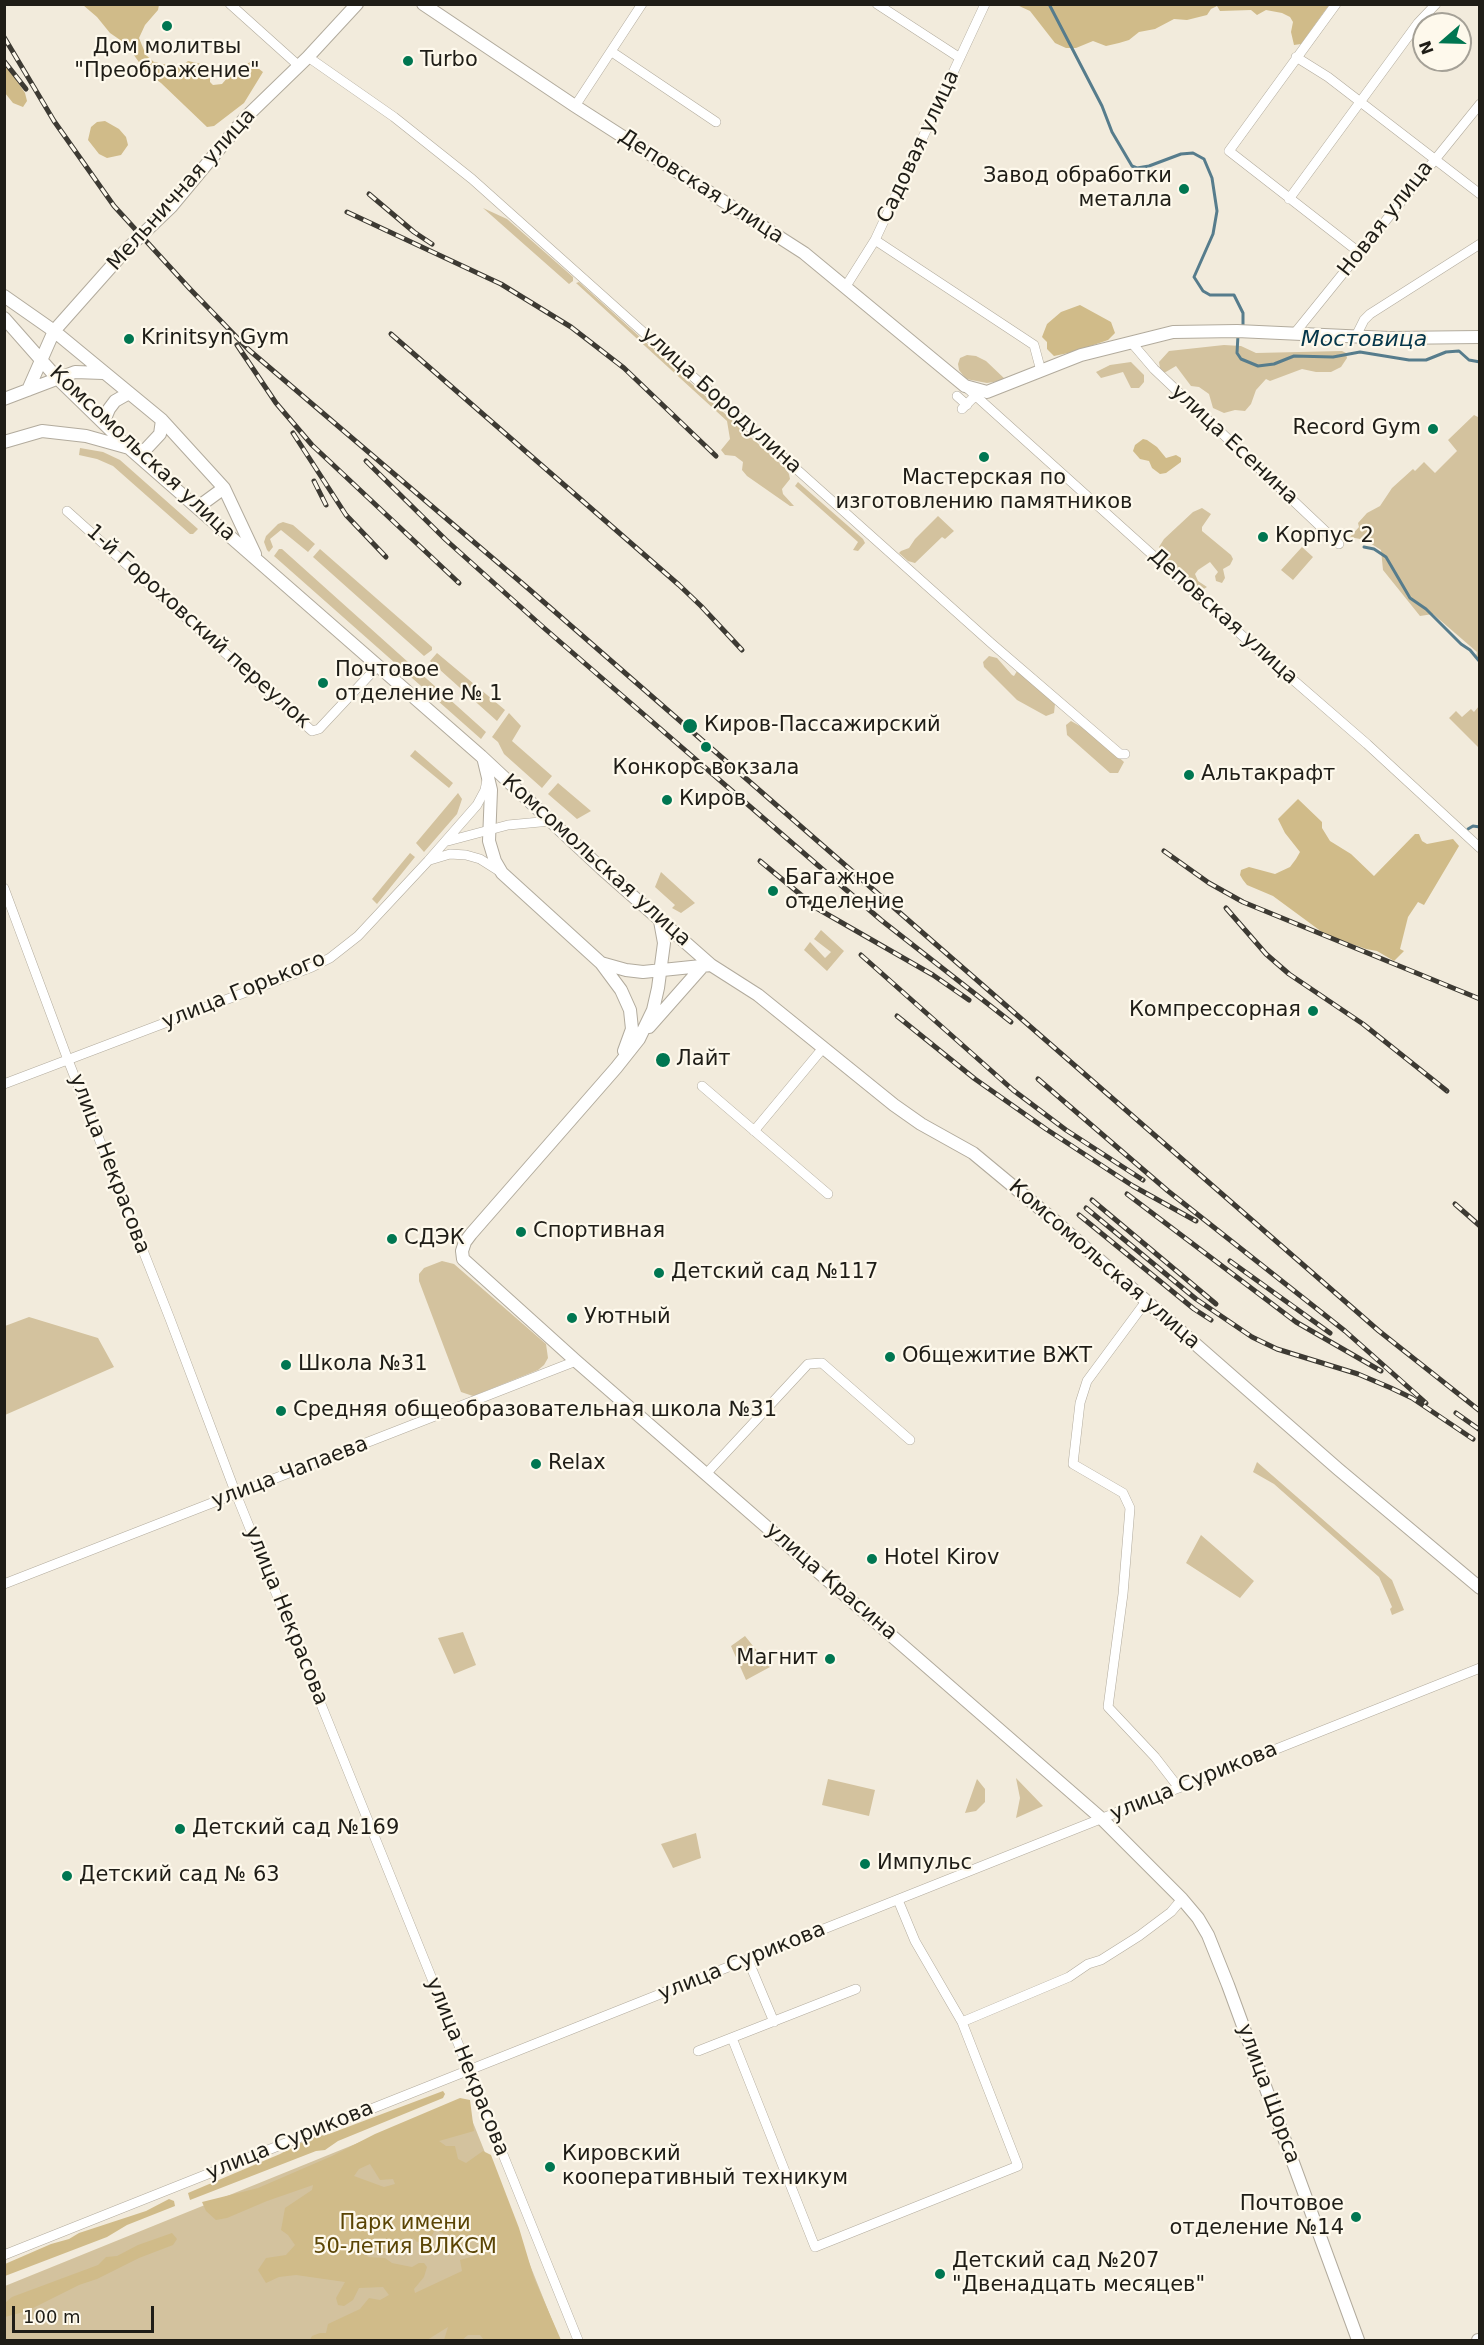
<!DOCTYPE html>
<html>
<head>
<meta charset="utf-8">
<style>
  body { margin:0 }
  #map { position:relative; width:1484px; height:2345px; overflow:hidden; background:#f2ebdc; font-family:"DejaVu Sans",sans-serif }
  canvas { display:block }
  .frame { position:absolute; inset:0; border:6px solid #1f1d17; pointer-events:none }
  .north { position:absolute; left:1412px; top:12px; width:60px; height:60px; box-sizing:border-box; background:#fef9ec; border:2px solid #a5a197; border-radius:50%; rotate:250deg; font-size:16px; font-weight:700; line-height:24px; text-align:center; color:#1f1d17 }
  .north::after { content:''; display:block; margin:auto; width:21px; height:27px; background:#007651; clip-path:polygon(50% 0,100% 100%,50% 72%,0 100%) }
  .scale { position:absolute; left:12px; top:2306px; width:142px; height:27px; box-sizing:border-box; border:3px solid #1f1d17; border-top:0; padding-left:8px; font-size:18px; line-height:21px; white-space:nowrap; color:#1f1d17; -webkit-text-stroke:4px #fef9ec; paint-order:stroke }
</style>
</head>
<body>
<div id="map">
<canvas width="1484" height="2345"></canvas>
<div class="frame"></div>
<div class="north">N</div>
<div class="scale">100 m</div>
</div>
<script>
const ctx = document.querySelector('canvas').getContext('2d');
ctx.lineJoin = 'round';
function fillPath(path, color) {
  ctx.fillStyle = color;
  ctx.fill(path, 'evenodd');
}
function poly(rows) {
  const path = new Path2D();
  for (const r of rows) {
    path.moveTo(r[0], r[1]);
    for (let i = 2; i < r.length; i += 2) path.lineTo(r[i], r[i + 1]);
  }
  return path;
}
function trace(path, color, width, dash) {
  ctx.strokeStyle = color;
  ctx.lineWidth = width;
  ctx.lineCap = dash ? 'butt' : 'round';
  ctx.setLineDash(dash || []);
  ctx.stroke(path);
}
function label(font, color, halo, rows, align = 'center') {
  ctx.font = font + ' "DejaVu Sans",sans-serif';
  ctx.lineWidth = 4.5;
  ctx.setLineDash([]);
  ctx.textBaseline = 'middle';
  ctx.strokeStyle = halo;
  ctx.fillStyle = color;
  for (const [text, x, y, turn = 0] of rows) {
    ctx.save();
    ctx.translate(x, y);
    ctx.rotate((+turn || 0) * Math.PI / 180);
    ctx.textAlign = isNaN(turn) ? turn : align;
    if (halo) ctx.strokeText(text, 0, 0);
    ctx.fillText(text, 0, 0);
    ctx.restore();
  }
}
fillPath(poly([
  [483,208,507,219,573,277,573,281,569,284],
  [579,282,785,468,789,474,790,479,782,489,783,494,794,506,790,506,747,476,742,470,743,462,735,456,725,455,721,450,730,439,727,421,576,283],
  [1224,345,1241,346,1256,353,1342,351,1346,353,1347,358,1341,367,1331,372,1316,372,1302,369,1270,381,1266,379,1256,390,1251,404,1245,411,1235,410,1224,413,1213,408,1209,394,1199,387,1191,386,1176,366,1164,373,1160,368,1159,362,1169,351],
  [967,355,976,356,986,361,1006,380,987,383,966,379,959,370,958,364,960,358],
  [1131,362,1144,375,1144,382,1139,388,1131,388,1123,372,1101,378,1096,372,1110,365],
  [1474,415,1480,418,1479,659,1476,657,1477,652,1433,614,1420,616,1383,570,1381,550,1365,540,1350,537,1359,527,1358,523,1367,513,1380,506,1392,488,1413,469,1415,471,1424,462,1435,473,1457,451,1448,440],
  [80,448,103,452,120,460,198,529,193,534,190,534,113,466,97,459,79,455],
  [798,482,863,539,865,543,858,551,853,550,858,542,795,486],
  [1202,508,1211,514,1202,527,1202,531,1231,555,1233,559,1230,565,1223,569,1225,578,1222,583,1216,581,1215,576,1218,572,1210,562,1198,570,1195,574,1198,581,1207,587,1202,590,1196,587,1164,558,1159,547,1164,539,1193,512],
  [938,516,954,531,945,539,942,537,915,563,908,561,899,553,901,551,909,548,915,539],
  [283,522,293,525,315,544,308,552,281,530,270,539,273,547,269,552,267,550,264,542,266,536,278,524],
  [1302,547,1313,557,1293,580,1281,570],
  [279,549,282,549,486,732,481,739,274,556],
  [320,549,432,647,432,650,424,656,313,557],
  [437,653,505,710,497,721,430,661],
  [989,656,997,658,1012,675,1014,676,1017,671,1055,704,1054,713,1046,716,1017,700,984,667,983,662],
  [1479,706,1479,748,1449,718,1456,711,1462,717,1471,709,1474,712],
  [509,713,521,726,512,741,552,776,542,788,504,754,498,742,492,737],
  [1071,721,1092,733,1124,762,1118,773,1110,773,1067,735,1066,725],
  [415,750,453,783,449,788,410,756],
  [558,783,591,811,577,819,548,794],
  [458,793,462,799,457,814,424,852,416,843],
  [410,853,415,857,377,904,372,899],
  [661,872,695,903,681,913,672,908,675,905,655,887],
  [821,930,844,951,827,971,804,950,810,942,825,958,831,952,814,939],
  [442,1261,454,1264,546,1344,548,1358,544,1365,538,1370,473,1396,461,1392,419,1281,419,1274,424,1268],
  [29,1317,98,1338,114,1367,5,1415,5,1326],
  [1257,1462,1392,1580,1404,1610,1392,1615,1390,1609,1392,1607,1379,1577,1274,1484,1253,1472],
  [1201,1535,1254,1581,1240,1598,1186,1563],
  [463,1632,476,1665,454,1674,438,1638],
  [745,1636,770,1667,746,1680,731,1646],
  [1016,1778,1043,1806,1016,1818,1020,1798],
  [828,1779,875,1790,869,1816,822,1805],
  [977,1779,985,1789,985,1802,976,1811,965,1813],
  [696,1833,701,1858,673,1868,661,1844],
  [464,2100,560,2340,5,2340,5,2286]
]), '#d3c29e');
fillPath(poly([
  [83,5,159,5,158,10,145,25,139,38,146,55,154,62,177,67,181,67,188,61,206,65,210,68,210,82,213,85,222,84,228,77,239,74,244,66,250,62,263,72,244,103,214,126,207,127,161,83,146,72,126,44,110,33,97,17],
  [1017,5,1329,5,1301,44,1294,45,1291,32,1293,22,1290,17,1282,13,1266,10,1257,15,1251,10,1220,11,1217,6,1211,9,1207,15,1187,20,1174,19,1155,29,1139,32,1129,40,1119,43,1106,46,1093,41,1076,48,1066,48,1055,43,1030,11],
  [5,63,25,93,27,101,23,107,13,103,5,93],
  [105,121,119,129,126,137,128,145,121,155,107,158,99,154,88,140,91,127,97,122],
  [1080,305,1111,322,1115,333,1108,340,1073,352,1054,356,1047,349,1047,342,1042,337,1047,324,1061,312],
  [1143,439,1147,440,1157,447,1166,458,1176,455,1181,458,1181,462,1166,473,1160,474,1152,468,1149,461,1140,459,1133,451,1135,445],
  [1298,799,1322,822,1322,828,1330,841,1351,854,1374,876,1415,834,1419,834,1422,841,1427,844,1453,839,1459,846,1424,905,1418,902,1408,917,1400,949,1404,951,1394,961,1377,951,1366,949,1326,935,1273,896,1247,885,1243,880,1240,875,1241,870,1249,867,1275,874,1290,867,1296,859,1300,852,1285,833,1278,819],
  [443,2091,445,2094,443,2098,338,2141,325,2150,316,2151,190,2200,188,2193,280,2154,310,2138,329,2134],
  [460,2098,470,2100,474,2131,439,2141,446,2146,455,2146,458,2159,466,2163,483,2151,491,2155,519,2228,534,2278,561,2340,484,2340,480,2335,468,2335,462,2340,444,2340,448,2327,427,2340,310,2340,312,2336,320,2333,326,2333,328,2324,360,2309,369,2298,380,2300,389,2295,383,2287,359,2288,353,2300,344,2306,338,2305,336,2298,345,2282,296,2275,279,2277,266,2283,258,2270,266,2258,286,2255,295,2245,288,2235,281,2230,285,2208,312,2190,313,2185,267,2201,227,2218,216,2220,206,2211,202,2202,258,2188,332,2156,375,2134],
  [370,2164,380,2180,393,2179,395,2184,384,2187,354,2176,359,2169],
  [435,2230,443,2233,449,2241,469,2237,478,2244,478,2255,460,2260,462,2271,415,2293,414,2289,424,2277,427,2267,424,2263,419,2263,412,2267,392,2263,385,2258,367,2257,382,2247,383,2252,394,2252,405,2247,413,2238,417,2242,425,2241,431,2237],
  [169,2199,174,2201,175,2206,127,2225,107,2237,5,2276,5,2264,51,2244,69,2239,79,2233,146,2211],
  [172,2233,177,2239,173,2245,139,2258,97,2279,79,2285,27,2311,5,2317,5,2303,12,2297,98,2265,106,2257,117,2256,138,2245]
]), '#d0bb89');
trace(poly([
  [1049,4,1102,106,1112,132,1132,166,1137,168,1149,166,1181,154,1193,153,1204,159,1212,178,1217,211,1213,234,1194,277,1203,291,1210,295,1234,295,1243,313,1243,327],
  [1238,335,1237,353,1241,359,1258,366,1274,364,1294,356,1333,357,1360,352,1409,360,1426,360,1446,352,1459,351,1469,360,1480,362],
  [1364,547,1374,549,1386,557,1410,598,1426,609,1461,644,1470,650,1480,662],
  [1468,829,1473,826,1480,827]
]), '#567c8c', 3);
const minor = poly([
  [230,4,299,66],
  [877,4,960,58],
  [1336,4,1229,151,1360,253],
  [612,52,716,122],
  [308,57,394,117,472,179,991,643,1120,754,1125,754],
  [1296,57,1328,77,1480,194],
  [575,106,642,4],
  [1289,199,1418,23,1436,4],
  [875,240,1034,345,1041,371],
  [846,286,875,240,985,4],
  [1294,334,1480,104],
  [1356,336,1364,320,1370,314,1480,244],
  [1131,342,1154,369,1339,544],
  [967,388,1246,639,1367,744,1480,848],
  [957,396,967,405],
  [962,409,976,395],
  [67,511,312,731,319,729,377,667],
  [448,841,508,825,551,821],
  [430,860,450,854,466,855,480,859,499,871],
  [4,888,68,1060,170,1319,236,1494,578,2340],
  [4,1084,312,967,330,958,358,936,428,861,477,805,485,790,487,780],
  [702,1086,828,1194],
  [754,1131,823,1048],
  [1147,1300,1087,1381,1080,1403,1073,1464,1123,1493,1130,1508,1123,1594,1108,1707,1155,1757,1179,1788],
  [706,1474,808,1364,822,1363,910,1440],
  [4,1584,576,1361],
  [748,1960,774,2022],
  [962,2022,1069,1977,1088,1964,1101,1960,1139,1936,1171,1912,1182,1899],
  [732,2038,815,2247,1018,2166,962,2022,915,1941,898,1900],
  [698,2051,856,1989],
  [4,2255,1480,1668]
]);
const major = poly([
  [423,4,575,106,804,253,965,386,987,392,1081,355,1173,332,1237,331,1389,338,1480,337],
  [4,296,54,331,162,420,224,488,255,554],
  [4,318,57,378,130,449,481,756,602,869,711,965,758,995,894,1105,921,1124,973,1153,1055,1221,1338,1469,1480,1588],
  [28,390,54,331,125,251,171,207,245,118,308,57,357,4],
  [4,399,75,372,103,373],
  [104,421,109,409,115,401,129,393],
  [4,442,42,431,86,436,129,448],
  [135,452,146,449,160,434,162,420],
  [198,507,224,488],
  [484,761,491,790,489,841,495,861,502,873,601,963,621,990,630,1010,632,1029,624,1051],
  [660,921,664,943,658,988,653,1010,639,1039,616,1068,471,1234,465,1242,462,1251,463,1259,576,1361,1102,1819,1182,1899,1198,1918,1208,1935,1228,1985,1358,2340],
  [601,963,626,970,643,972,711,965],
  [649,1027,702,967],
  [1478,2340,1480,2340]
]);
trace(minor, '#b2ab9d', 10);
trace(major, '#b2ab9d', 14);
trace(minor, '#fff', 9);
trace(major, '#fff', 12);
const rail = poly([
  [4,37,54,121,114,206,190,289,249,350,530,590,1379,1331,1480,1411],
  [4,61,26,89],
  [369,194,414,232,432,244],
  [347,212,501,284,571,327,624,368,716,456],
  [391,334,679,585,701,606,742,650],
  [237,345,276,403,312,445,459,583],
  [293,433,346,515,386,557],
  [366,461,446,540,544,628,881,920,1011,1022],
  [314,481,326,505],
  [1164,851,1209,883,1243,902,1480,999],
  [760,861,818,909,933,975,969,1000],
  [1226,908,1266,954,1289,974,1363,1024,1447,1091],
  [861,955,1013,1090,1066,1130,1143,1180],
  [897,1016,975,1079,1046,1129,1133,1186,1196,1221],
  [1038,1079,1168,1191,1345,1331,1426,1403],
  [1127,1194,1296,1322,1381,1371],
  [1092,1200,1216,1304],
  [1455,1204,1480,1226],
  [1086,1208,1196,1299,1252,1337,1277,1349,1358,1374,1391,1388,1412,1398,1473,1439],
  [1079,1215,1194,1309,1211,1320],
  [1230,1261,1330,1333],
  [1456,1413,1480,1430]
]);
trace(rail, '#3d3a33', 5);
trace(rail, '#fef9ec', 3, [9]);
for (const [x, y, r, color] of [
  [167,26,6,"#007651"],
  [408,61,6,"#007651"],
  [1184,189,6,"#007651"],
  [129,339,6,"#007651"],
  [1433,429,6,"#007651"],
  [984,457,6,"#007651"],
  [1263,537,6,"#007651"],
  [323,683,6,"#007651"],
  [690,726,8,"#007651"],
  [706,747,6,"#007651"],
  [1189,775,6,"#007651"],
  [667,800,6,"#007651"],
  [773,891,6,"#007651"],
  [1313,1011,6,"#007651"],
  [663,1060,8,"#007651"],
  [521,1232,6,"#007651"],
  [392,1239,6,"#007651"],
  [659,1273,6,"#007651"],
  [572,1318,6,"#007651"],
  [890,1357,6,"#007651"],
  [286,1365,6,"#007651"],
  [281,1411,6,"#007651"],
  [536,1464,6,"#007651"],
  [872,1559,6,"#007651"],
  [830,1659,6,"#007651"],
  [180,1829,6,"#007651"],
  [865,1864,6,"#007651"],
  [67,1876,6,"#007651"],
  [550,2167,6,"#007651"],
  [1356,2217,6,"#007651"],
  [940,2274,6,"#007651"]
]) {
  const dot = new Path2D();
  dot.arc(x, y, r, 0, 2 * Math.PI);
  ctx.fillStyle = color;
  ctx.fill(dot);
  trace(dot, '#fef9ec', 2);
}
label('21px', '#1f1d17', '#fef9ec', [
  ["Дом молитвы",167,48,"center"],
  ["\"Преображение\"",167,72,"center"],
  ["Turbo",420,61],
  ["Завод обработки",1172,177,"right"],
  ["металла",1172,201,"right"],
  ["Krinitsyn Gym",141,339],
  ["Record Gym",1421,429,"right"],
  ["Мастерская по",984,479,"center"],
  ["изготовлению памятников",984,503,"center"],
  ["Корпус 2",1275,537],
  ["Почтовое",335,671],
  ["отделение № 1",335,695],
  ["Киров-Пассажирский",704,726],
  ["Конкорс вокзала",706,769,"center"],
  ["Альтакрафт",1201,775],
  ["Киров",679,800],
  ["Багажное",785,879],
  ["отделение",785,903],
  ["Компрессорная",1301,1011,"right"],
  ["Лайт",676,1060],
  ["Спортивная",533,1232],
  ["СДЭК",404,1239],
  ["Детский сад №117",671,1273],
  ["Уютный",584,1318],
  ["Общежитие ВЖТ",902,1357],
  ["Школа №31",298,1365],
  ["Средняя общеобразовательная школа №31",293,1411],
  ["Relax",548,1464],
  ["Hotel Kirov",884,1559],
  ["Магнит",818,1659,"right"],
  ["Детский сад №169",192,1829],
  ["Импульс",877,1864],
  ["Детский сад № 63",79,1876],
  ["Кировский",562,2155],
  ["кооперативный техникум",562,2179],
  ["Почтовое",1344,2205,"right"],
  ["отделение №14",1344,2229,"right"],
  ["Детский сад №207",952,2262],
  ["\"Двенадцать месяцев\"",952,2286]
], 'left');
label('21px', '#1f1d17', '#fef9ec', [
  ["Садовая улица",919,147,-65],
  ["Деповская улица",701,187,33],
  ["Мельничная улица",182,190,-48],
  ["Новая улица",1386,219,-52],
  ["улица Бородулина",721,401,42],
  ["улица Есенина",1234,445,43],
  ["Комсомольская улица",142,454,43],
  ["Деповская улица",1223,617,42],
  ["1-й Гороховский переулок",198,627,42],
  ["Комсомольская улица",596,861,42],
  ["улица Горького",244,991,-22],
  ["улица Некрасова",109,1164,69],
  ["Комсомольская улица",1104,1265,41],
  ["улица Чапаева",290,1473,-21],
  ["улица Красина",831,1582,41],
  ["улица Некрасова",286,1616,68],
  ["улица Сурикова",1194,1782,-22],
  ["улица Сурикова",742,1962,-22],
  ["улица Некрасова",467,2067,68],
  ["улица Щорса",1268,2094,70],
  ["улица Сурикова",290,2141,-22]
]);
label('21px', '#5a4404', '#fef9ec', [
  ["Парк имени",405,2224],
  ["50-летия ВЛКСМ",405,2248]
]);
label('italic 22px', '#05364a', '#fef9ec', [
  ["Мостовица",1364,340]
]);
</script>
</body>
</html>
